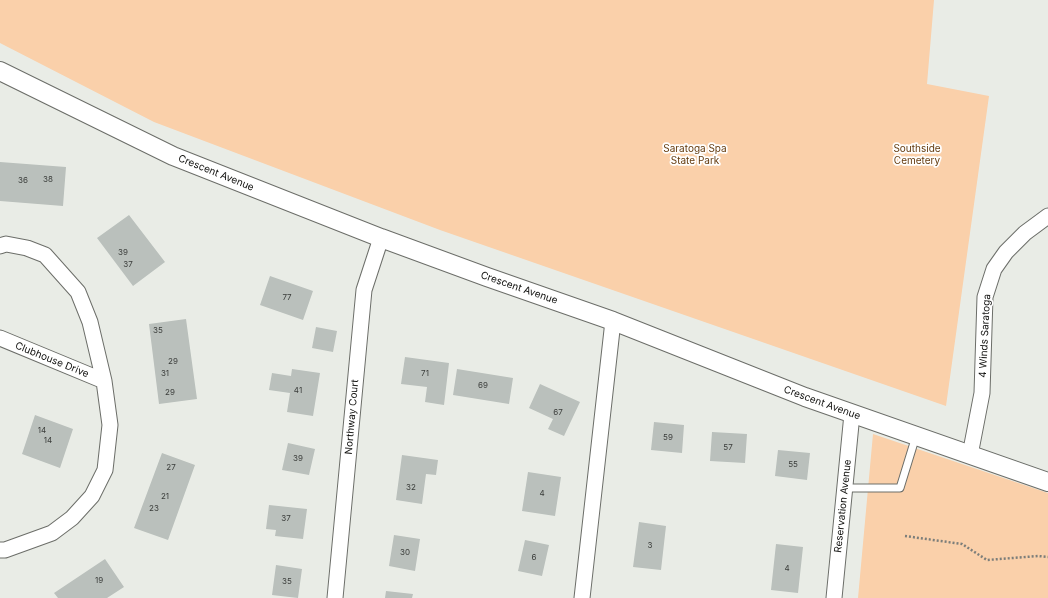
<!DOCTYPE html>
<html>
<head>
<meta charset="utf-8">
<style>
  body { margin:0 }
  canvas { display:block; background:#e9ece6 }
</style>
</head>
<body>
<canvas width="1048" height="598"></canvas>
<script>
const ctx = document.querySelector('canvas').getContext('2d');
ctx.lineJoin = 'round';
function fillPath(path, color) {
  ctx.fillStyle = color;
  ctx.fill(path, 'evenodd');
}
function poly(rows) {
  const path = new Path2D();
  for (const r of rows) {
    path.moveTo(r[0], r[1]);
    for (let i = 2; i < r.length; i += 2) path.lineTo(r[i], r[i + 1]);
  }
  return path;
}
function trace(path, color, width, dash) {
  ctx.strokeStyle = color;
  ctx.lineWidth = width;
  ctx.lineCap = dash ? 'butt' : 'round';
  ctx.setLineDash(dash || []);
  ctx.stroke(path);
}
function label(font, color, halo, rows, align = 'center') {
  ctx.font = font + ' Inter,sans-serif';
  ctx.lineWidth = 3.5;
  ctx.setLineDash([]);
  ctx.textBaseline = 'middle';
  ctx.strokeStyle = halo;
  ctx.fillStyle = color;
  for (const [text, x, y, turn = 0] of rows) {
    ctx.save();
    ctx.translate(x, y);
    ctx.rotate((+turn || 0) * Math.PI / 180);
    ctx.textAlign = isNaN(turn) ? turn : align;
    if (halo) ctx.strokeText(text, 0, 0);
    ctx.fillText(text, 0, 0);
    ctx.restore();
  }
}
fillPath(poly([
  [0,0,934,0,927,84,989,96,946,406,440,230,154,122,0,43],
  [873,434,1048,493,1048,598,858,598]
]), '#fad0aa');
fillPath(poly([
  [0,162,66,167,63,206,0,201],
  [129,215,165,262,133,286,97,238],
  [270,276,313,291,303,320,260,305],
  [186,319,197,399,159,404,149,324],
  [316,327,337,331,333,352,312,348],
  [405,357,449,363,444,405,425,402,427,387,401,384],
  [292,369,320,373,313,416,287,412,290,393,269,390,272,373,291,376],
  [457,369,513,378,509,404,453,395],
  [540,384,580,402,564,436,548,429,553,419,529,408],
  [35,415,73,429,60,468,22,454],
  [654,422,684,425,682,453,651,450],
  [712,432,747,434,745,463,710,461],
  [288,443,315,449,309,475,282,470],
  [778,450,810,453,807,480,775,476],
  [162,453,195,465,168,540,134,528],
  [402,455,438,460,436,475,426,474,422,504,396,500],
  [528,472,561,477,555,516,522,511],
  [269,505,307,509,303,539,275,536,276,530,266,529],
  [639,522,666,526,661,570,633,567],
  [394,535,420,539,415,571,389,566],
  [525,540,549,545,542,576,518,571],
  [776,544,803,547,798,593,771,590],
  [105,559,124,587,107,598,58,598,54,593],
  [276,565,302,569,298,598,272,595],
  [386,591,413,594,412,598,385,598]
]), '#bac0bc');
const service = poly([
  [845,488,900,488,916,436]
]);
const minor = poly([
  [0,246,6,244,27,248,45,255,78,292,90,322,104,381,110,425,105,470,92,496,72,518,52,533,5,550,0,550],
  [0,338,104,381],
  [970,455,982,393,985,297,994,269,1006,252,1025,233,1048,216],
  [335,598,364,290,381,238],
  [582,598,613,321],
  [834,598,852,414]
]);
const tertiary = poly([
  [0,71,173,156,381,238,487,277,613,321,805,397,1048,482]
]);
trace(service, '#6c6e69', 9);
trace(minor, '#6c6e69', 17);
trace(tertiary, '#6c6e69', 20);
trace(poly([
  [905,536,962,544,987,560,1038,556,1048,557]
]), '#7c7e7a', 2.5, [2, 2]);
trace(service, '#fff', 7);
trace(minor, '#fff', 15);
trace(tertiary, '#fff', 18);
label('8px', '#3a3c3a', null, [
  ["38",48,180],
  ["36",23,181],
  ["39",123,253],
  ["37",128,265],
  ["77",287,298],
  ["35",158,331],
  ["29",173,362],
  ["31",165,374],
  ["71",425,374],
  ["69",483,386],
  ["41",298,391],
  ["29",170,393],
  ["67",558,413],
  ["14",42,431],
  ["59",668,438],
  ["14",48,441],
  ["57",728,448],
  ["39",298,459],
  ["55",793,465],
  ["27",171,468],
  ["32",411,488],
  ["4",542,494],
  ["21",165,497],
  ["23",154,509],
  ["37",286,519],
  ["3",650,546],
  ["30",405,553],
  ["6",534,558],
  ["4",787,569],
  ["19",99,581],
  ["35",287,582]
]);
label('10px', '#643b0e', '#fff', [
  ["Saratoga Spa",695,149],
  ["State Park",695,161],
  ["Southside",917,149],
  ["Cemetery",917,161]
]);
label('10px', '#10100e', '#fff', [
  ["Crescent Avenue",216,173,22],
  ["Crescent Avenue",519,288,19],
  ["4 Winds Saratoga",985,336,-87],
  ["Clubhouse Drive",52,360,22],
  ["Crescent Avenue",822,403,20],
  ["Northway Court",352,417,-85],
  ["Reservation Avenue",843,506,-84]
]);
</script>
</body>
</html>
